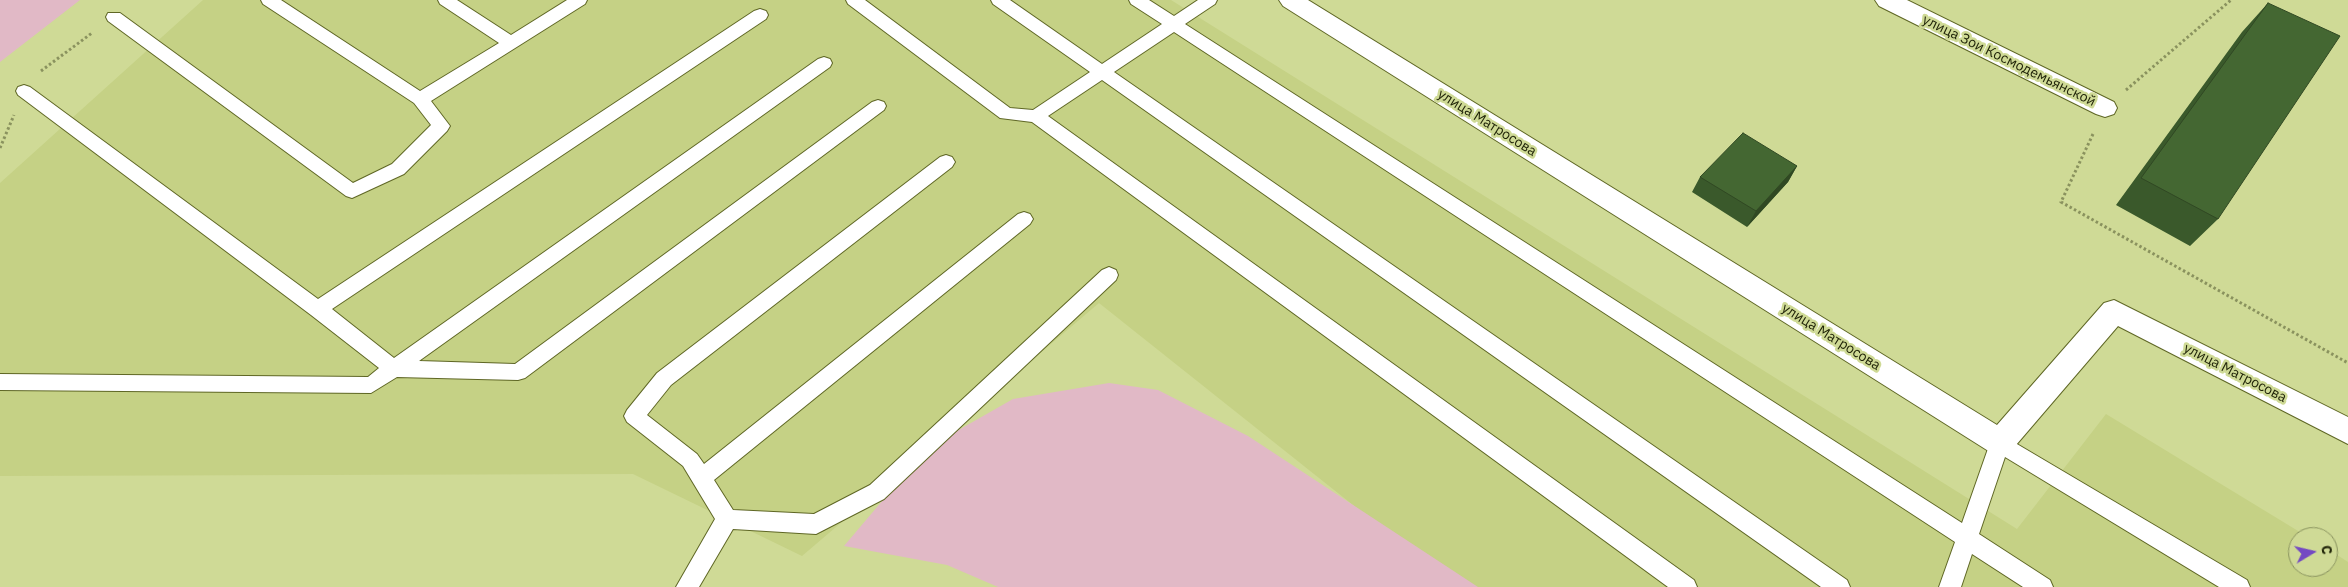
<!DOCTYPE html>
<html>
<head>
<meta charset="utf-8">
<style>
  body { margin:0 }
  #map { position:relative; width:2348px; height:587px; overflow:hidden; background:#cfda96; font-family:"IBM Plex Sans",sans-serif }
  canvas { display:block }
  .north { position:absolute; left:2288px; top:527px; width:50px; height:50px; box-sizing:border-box; background:#cfda96; border:1px solid #89925e; border-radius:50%; rotate:81deg; font-size:14px; font-weight:700; line-height:20px; text-align:center; color:#212509 }
  .north::after { content:''; display:block; margin:auto; width:18px; height:22px; background:#7449c2; clip-path:polygon(50% 0,100% 100%,50% 72%,0 100%) }
</style>
</head>
<body>
<div id="map">
<canvas width="2348" height="587"></canvas>
<div class="north">С</div>
</div>
<script>
const ctx = document.querySelector('canvas').getContext('2d');
ctx.lineJoin = 'round';
function fillPath(path, color) {
  ctx.fillStyle = color;
  ctx.fill(path, 'evenodd');
}
function poly(rows) {
  const path = new Path2D();
  for (const r of rows) {
    path.moveTo(r[0], r[1]);
    for (let i = 2; i < r.length; i += 2) path.lineTo(r[i], r[i + 1]);
  }
  return path;
}
function trace(path, color, width, dash) {
  ctx.strokeStyle = color;
  ctx.lineWidth = width;
  ctx.lineCap = dash ? 'butt' : 'round';
  ctx.setLineDash(dash || []);
  ctx.stroke(path);
}
function label(font, color, halo, rows, align = 'center') {
  ctx.font = font + ' "IBM Plex Sans",sans-serif';
  ctx.lineWidth = 5;
  ctx.setLineDash([]);
  ctx.textBaseline = 'middle';
  ctx.strokeStyle = halo;
  ctx.fillStyle = color;
  for (const [text, x, y, turn = 0] of rows) {
    ctx.save();
    ctx.translate(x, y);
    ctx.rotate((+turn || 0) * Math.PI / 180);
    ctx.textAlign = isNaN(turn) ? turn : align;
    if (halo) ctx.strokeText(text, 0, 0);
    ctx.fillText(text, 0, 0);
    ctx.restore();
  }
}
fillPath(poly([
  [203,0,1171,0,2017,529,2106,414,2308,537,2298,537,2298,567,2328,567,2328,549,2348,562,2348,587,1456,587,1099,303,802,556,633,474,0,476,0,183]
]), '#c5d185');
fillPath(poly([
  [0,0,80,0,0,62],
  [1109,383,1158,390,1248,436,1478,587,998,587,947,565,844,546,927,448,1013,399]
]), '#e1b9c6');
const lane = poly([
  [261,0,281,0,420,91,499,43,440,4,438,0,457,0,511,35,567,0,587,0,585,4,431,101,450,126,447,131,404,174,352,198,346,196,108,21,106,17,108,13,120,13,353,183,392,164,431,125,414,103,263,4,261,0],
  [846,0,865,0,1010,108,1033,110,1090,72,993,4,991,0,1010,0,1102,64,1162,24,1131,4,1129,0,1149,0,1174,16,1198,0,1217,0,1215,4,1185,24,1962,523,1990,443,1993,437,2000,434,2247,580,2250,587,2219,587,2005,457,1979,534,2050,580,2053,587,2023,587,1972,554,1961,587,1939,587,1955,542,1174,32,1114,72,1847,580,1850,587,1821,587,1102,80,1048,116,1694,580,1697,587,1668,587,1032,122,1000,118,848,4,846,0],
  [760,9,766,11,768,15,766,19,332,309,394,358,818,59,824,57,830,59,832,63,830,67,419,361,515,364,872,102,878,100,884,102,886,106,884,110,525,378,518,380,397,377,371,393,0,390,0,374,368,377,379,368,311,315,18,95,16,91,18,87,24,85,30,87,318,299,754,11,760,9],
  [946,155,952,157,955,162,952,167,671,385,647,415,697,454,704,464,1018,214,1024,212,1030,214,1033,219,1030,224,714,480,733,510,814,514,870,485,1102,270,1109,267,1116,270,1118,275,1116,280,884,499,816,534,733,529,699,587,676,587,715,519,683,466,627,422,624,416,627,410,657,373,940,157,946,155]
]);
const street = poly([
  [1279,0,1308,0,1997,425,2104,303,2114,300,2348,417,2348,444,2118,326,2010,452,2000,456,1990,452,1283,6,1279,0],
  [1875,0,1907,0,2114,102,2117,108,2114,114,2105,117,2096,114,1879,6,1875,0]
]);
trace(lane, '#5f6725', 2);
trace(street, '#5f6725', 2);
trace(poly([
  [41,71,92,33],
  [2126,90,2231,0],
  [2093,134,2061,202,2348,363],
  [0,148,14,115]
]), '#8a925e', 3, [2.5, 2.5]);
fillPath(lane, '#fff');
fillPath(street, '#fff');
fillPath(poly([
  [2268,3,2218,219,2190,246,2116,205,2242,32],
  [1797,166,1788,182,1747,227,1692,192,1700,177]
]), '#3a592b');
fillPath(poly([
  [1797,166,1788,182,1747,227,1756,211]
]), '#304823');
const building = poly([
  [2268,3,2340,36,2218,219,2141,178,2268,3],
  [1743,133,1797,166,1756,211,1700,177,1743,133]
]);
fillPath(building, '#446732');
trace(building, '#304823', 1);
label('14px', '#212509', '#cfda96', [
  ["улица Зои Космодемьянской",2009,61,26],
  ["улица Матросова",1487,123,32],
  ["улица Матросова",1831,337,32],
  ["улица Матросова",2235,373,27]
]);
</script>
</body>
</html>
